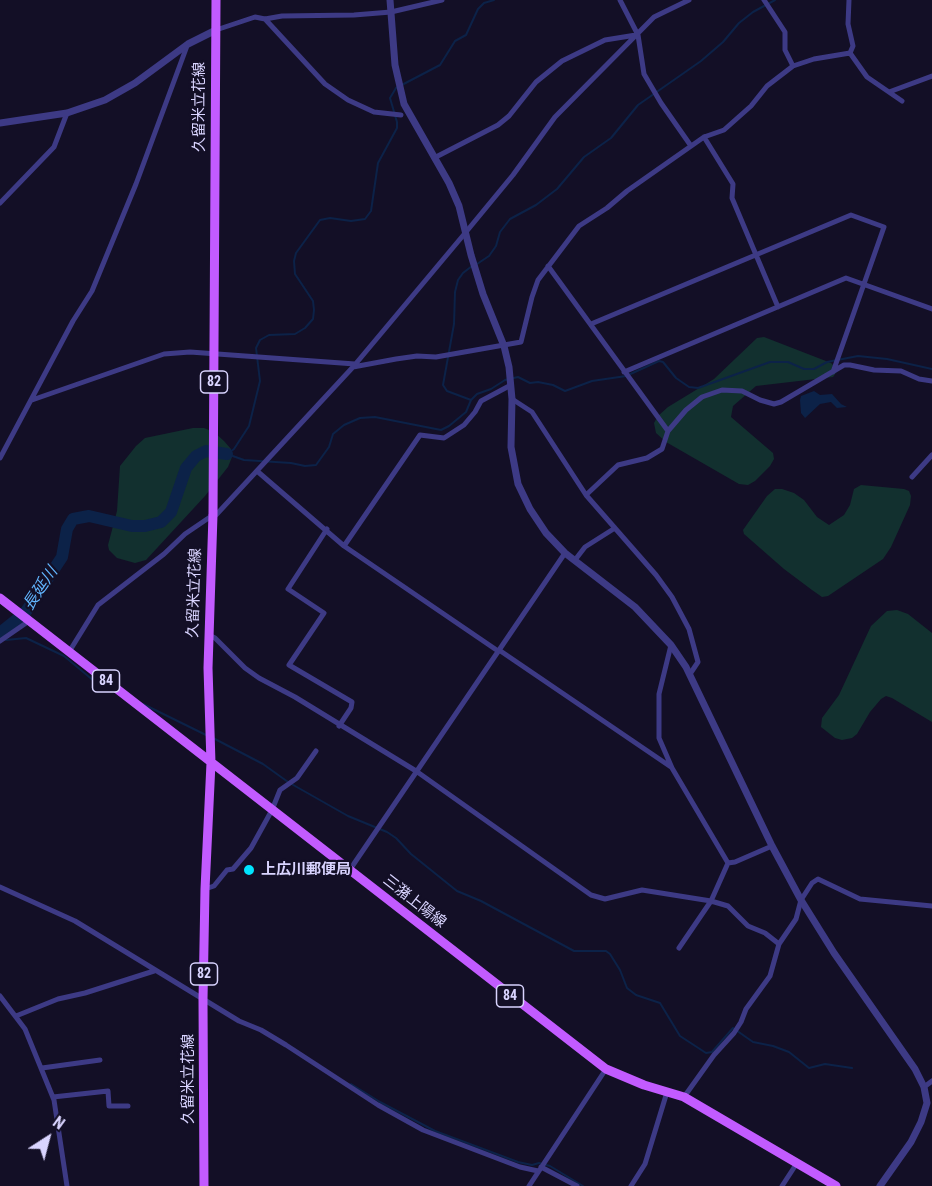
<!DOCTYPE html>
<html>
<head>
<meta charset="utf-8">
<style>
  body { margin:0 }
  #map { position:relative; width:932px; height:1186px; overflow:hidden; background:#130f26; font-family:"Roboto Condensed",sans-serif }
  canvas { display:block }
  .north { position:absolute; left:18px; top:1108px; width:60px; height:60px; -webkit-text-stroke:4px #130f26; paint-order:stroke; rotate:36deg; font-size:16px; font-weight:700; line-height:24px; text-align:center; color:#d9d4ff }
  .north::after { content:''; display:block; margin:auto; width:21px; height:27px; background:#d9d4ff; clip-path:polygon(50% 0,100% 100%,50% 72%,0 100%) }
</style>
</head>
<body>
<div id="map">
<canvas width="932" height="1186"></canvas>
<div class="north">N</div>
</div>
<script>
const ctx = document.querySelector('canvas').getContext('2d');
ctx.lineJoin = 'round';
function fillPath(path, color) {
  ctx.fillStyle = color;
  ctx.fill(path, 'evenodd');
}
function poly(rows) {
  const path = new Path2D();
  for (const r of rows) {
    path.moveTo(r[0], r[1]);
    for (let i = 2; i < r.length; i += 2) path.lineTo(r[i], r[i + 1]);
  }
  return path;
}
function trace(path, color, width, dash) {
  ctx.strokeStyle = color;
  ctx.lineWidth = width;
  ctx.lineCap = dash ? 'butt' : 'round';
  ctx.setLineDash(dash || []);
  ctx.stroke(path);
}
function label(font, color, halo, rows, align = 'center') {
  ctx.font = font + ' "Roboto Condensed","Noto Sans JP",sans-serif';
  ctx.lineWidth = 4.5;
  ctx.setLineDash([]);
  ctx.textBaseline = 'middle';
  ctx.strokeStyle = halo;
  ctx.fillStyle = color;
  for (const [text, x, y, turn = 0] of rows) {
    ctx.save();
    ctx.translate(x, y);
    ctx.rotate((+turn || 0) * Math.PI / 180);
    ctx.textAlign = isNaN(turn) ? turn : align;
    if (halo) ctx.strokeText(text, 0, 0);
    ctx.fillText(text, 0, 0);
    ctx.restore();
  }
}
fillPath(poly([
  [764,337,831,363,838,370,833,377,756,386,733,406,731,417,773,453,774,459,770,466,755,481,748,485,739,484,666,442,656,433,654,423,658,416,668,407,714,379,757,338],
  [193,428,204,428,214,432,224,441,231,449,232,457,228,467,205,496,146,560,135,563,117,558,109,550,108,545,117,511,120,466,136,446,145,438],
  [861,485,904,489,909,491,911,496,910,505,891,547,883,559,828,596,822,597,812,590,784,569,744,534,743,530,767,496,775,489,782,489,794,493,804,500,817,517,829,525,844,515,850,505,854,489],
  [897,610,908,614,932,633,932,722,892,698,886,696,881,699,870,712,857,734,852,738,842,740,835,738,821,727,822,718,839,695,871,626,887,611]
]), '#12302f');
fillPath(poly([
  [814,391,820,395,832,394,841,404,847,407,837,408,831,402,820,404,805,418,801,413,800,400,801,396]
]), '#0c2248');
trace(poly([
  [494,0,484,3,478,9,466,35,455,41,440,65,396,88,390,98,397,122,397,128,378,163,371,211,365,219,351,221,330,218,320,220,296,253,294,261,295,274,313,301,314,310,313,319,305,328,295,334,269,335,260,340,256,348,260,381,249,426,234,449,227,454,244,460,291,463,305,466,316,465,329,447,333,434,344,425,360,418,375,417,441,430,449,426,466,412,471,400,477,394,491,389,505,380,518,377,530,383,538,382,553,385,565,391,592,381,626,376,659,361,663,362,676,378,689,387,698,388,770,362,788,362,804,369,814,369,827,362,858,356,887,359,932,369],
  [477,264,489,256,496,246,500,232,510,219,536,205,557,189,584,157,611,138,638,105,701,61,723,42,739,23,753,12,775,0],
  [471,400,447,391,443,385,454,324,455,292,458,280,463,273,472,266],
  [0,636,6,640,26,638,64,656,94,681,106,686],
  [143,704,208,736],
  [213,738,263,764,288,782,348,816,387,832,396,838,411,854,457,891,481,901,574,951,606,951,610,954,620,970,627,988,636,995,660,1003,680,1036,706,1053,712,1052,733,1028,753,1042,773,1046,789,1052,809,1068,825,1064,852,1068],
  [351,1084,380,1102,435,1131,518,1162,532,1165,539,1163,550,1166,583,1186]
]), '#0c2248', 2);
trace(poly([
  [0,633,25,613,62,557,67,529,73,519,89,516,132,526,145,526,161,522,171,512,186,468,196,456,206,451,227,454]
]), '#0c2248', 12);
trace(poly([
  [620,0,638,35,644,74,661,103,691,146],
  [764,0,785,32,785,50,793,66],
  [849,0,848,24,853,46,850,53],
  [265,19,325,84,348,100,374,112,401,115],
  [216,30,255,17,265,19,282,16,354,15,391,12,442,0],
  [850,53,867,77,902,101],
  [889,92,932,76],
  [704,137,733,184,732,198,778,307],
  [434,158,498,125,509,116,536,82,562,61,605,40,636,35],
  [0,203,54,147,67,113],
  [548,266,668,431],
  [591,324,851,215,884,227,833,372],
  [353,367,396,359,417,356,436,357,521,342,532,297,538,280,579,226,607,208,627,191,704,137,724,130,751,106,767,86,793,66,814,59,850,53],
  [624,372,846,278,932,309],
  [512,399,532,412,586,495,656,575,672,597,689,629,698,662,690,674],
  [32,400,164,354,190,352,355,364],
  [0,458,73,321,92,291,136,184,187,46],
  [257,471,344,546,498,651],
  [912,477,932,455],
  [586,495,618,465,647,458,662,449,668,431,686,410,702,397,722,390,742,391,760,400,774,404,781,402,844,365,850,365,874,370,901,371,919,379,932,381],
  [327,529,288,589,324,613,289,665,352,702,351,708,339,726],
  [344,546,420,435,444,438,464,425,475,412,481,401,511,385],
  [575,560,585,547,615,528],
  [209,635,215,638,245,668,259,678,295,697,416,771,591,895,605,899,642,890,711,901,728,906,748,926,765,933,779,944],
  [0,641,29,621],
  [671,645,659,694,659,738,672,768,728,863,711,901,679,948],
  [499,650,671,767],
  [69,652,98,605,164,554,185,534,213,515,216,515,353,367,466,232,513,175,555,117,654,17,689,0],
  [728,863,735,862,772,846],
  [349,871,565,553],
  [0,887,75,921,239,1021,261,1030,286,1045,378,1105,423,1130,520,1167,538,1171],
  [205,889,214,886,227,870,233,869,251,848,272,810,280,790,297,778,316,751],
  [0,996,25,1029,54,1100,67,1186],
  [16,1016,58,999,85,993,154,971],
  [42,1068,100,1060],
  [924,1087,932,1081],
  [53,1097,108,1091,109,1106,128,1106],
  [684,1097,714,1055,734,1033,741,1022,746,1009,770,976,779,944,796,919,801,900,812,883,818,879,860,899,932,906],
  [541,1167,577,1186],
  [529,1186,606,1069],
  [631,1186,645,1164,667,1092],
  [782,1186,797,1163]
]), '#3d3a85', 5);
trace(poly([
  [390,0,395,65,404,104,449,183,459,206,471,255,483,294,504,346,509,367,512,399,511,447,518,484,530,509,546,533,565,553,635,607,671,645,686,667,772,846,801,900,834,953,915,1069,924,1087,927,1103,921,1122,911,1142,880,1186],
  [0,123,67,113,105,100,135,83,188,44,216,30]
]), '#3d3a85', 7);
trace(poly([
  [0,598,606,1069,644,1085,684,1097,836,1186],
  [204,1186,203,1000,205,889,211,763,208,668,213,515,216,0]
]), '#c25bff', 9);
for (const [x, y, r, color] of [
  [249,870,6,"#00e5ff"]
]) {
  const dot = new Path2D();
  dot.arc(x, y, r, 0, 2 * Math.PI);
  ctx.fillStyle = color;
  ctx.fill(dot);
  trace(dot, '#130f26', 2);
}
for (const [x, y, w] of [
  [214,382,27],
  [106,681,27],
  [204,974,27],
  [510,996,27]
]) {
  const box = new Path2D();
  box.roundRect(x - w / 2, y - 11, w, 22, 4.5);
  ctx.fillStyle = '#130f26';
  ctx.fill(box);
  trace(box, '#d9d4ff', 1.5);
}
label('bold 14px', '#d9d4ff', null, [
  ["82",214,382],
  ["84",106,681],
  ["82",204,974],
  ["84",510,996]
]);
label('15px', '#d9d4ff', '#130f26', [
  ["久留米立花線",200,107,-90],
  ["久留米立花線",195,593,-88],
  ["三潴上陽線",414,902,38],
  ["久留米立花線",189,1079,-90]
]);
label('bold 15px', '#d9d4ff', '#130f26', [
  ["上広川郵便局",261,870]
], 'left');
label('italic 16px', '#62b6ff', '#130f26', [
  ["長延川",41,589,-56]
]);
</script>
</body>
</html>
